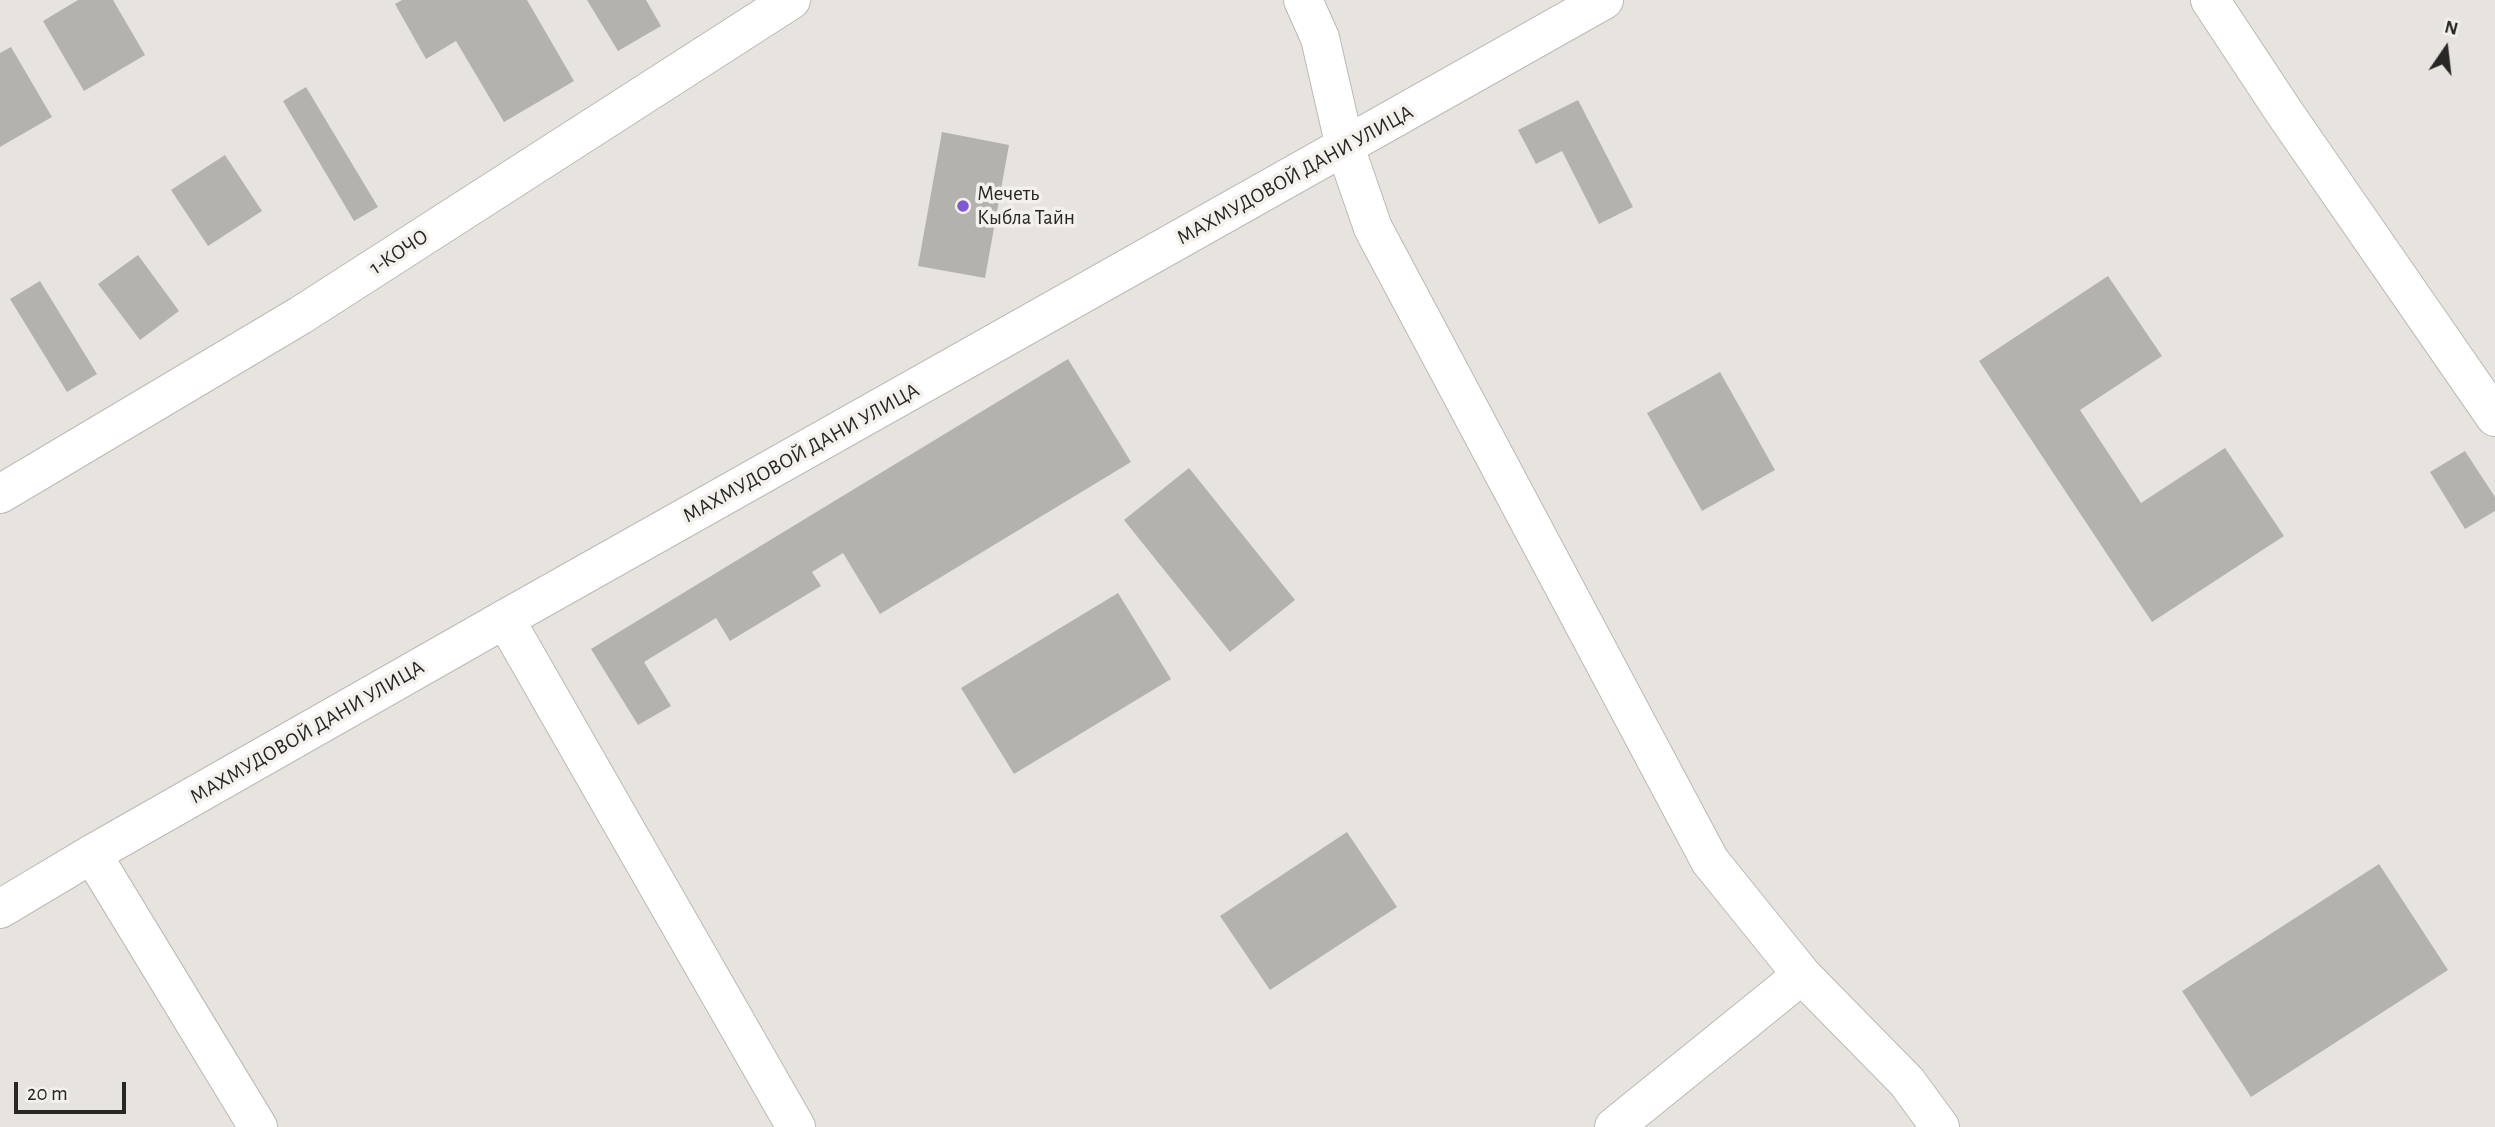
<!DOCTYPE html>
<html>
<head>
<meta charset="utf-8">
<style>
  body { margin:0 }
  #map { position:relative; width:2495px; height:1127px; overflow:hidden; background:#e7e4e0; font-family:"Alegreya Sans",sans-serif }
  canvas { display:block }
  .north { position:absolute; left:2411px; top:14px; width:70px; height:70px; -webkit-text-stroke:5px #f4f1ed; paint-order:stroke; rotate:14deg; font-size:19px; font-weight:700; line-height:28px; text-align:center; color:#282726 }
  .north::after { content:''; display:block; margin:auto; width:24px; height:32px; background:#282726; clip-path:polygon(50% 0,100% 100%,50% 72%,0 100%) }
  .scale { position:absolute; left:14px; top:1082px; width:112px; height:32px; box-sizing:border-box; border:4px solid #282726; border-top:0; padding-left:9px; font-size:21px; line-height:24px; white-space:nowrap; color:#282726; -webkit-text-stroke:5px #f4f1ed; paint-order:stroke }
</style>
</head>
<body>
<div id="map">
<canvas width="2495" height="1127"></canvas>
<div class="north">N</div>
<div class="scale">20 m</div>
</div>
<script>
const ctx = document.querySelector('canvas').getContext('2d');
ctx.lineJoin = 'round';
function fillPath(path, color) {
  ctx.fillStyle = color;
  ctx.fill(path, 'evenodd');
}
function poly(rows) {
  const path = new Path2D();
  for (const r of rows) {
    path.moveTo(r[0], r[1]);
    for (let i = 2; i < r.length; i += 2) path.lineTo(r[i], r[i + 1]);
  }
  return path;
}
function trace(path, color, width, dash) {
  ctx.strokeStyle = color;
  ctx.lineWidth = width;
  ctx.lineCap = dash ? 'butt' : 'round';
  ctx.setLineDash(dash || []);
  ctx.stroke(path);
}
function label(font, color, halo, rows, align = 'center') {
  ctx.font = font + ' "Alegreya Sans",sans-serif';
  ctx.lineWidth = 7;
  ctx.setLineDash([]);
  ctx.textBaseline = 'middle';
  ctx.strokeStyle = halo;
  ctx.fillStyle = color;
  for (const [text, x, y, turn = 0] of rows) {
    ctx.save();
    ctx.translate(x, y);
    ctx.rotate((+turn || 0) * Math.PI / 180);
    ctx.textAlign = isNaN(turn) ? turn : align;
    if (halo) ctx.strokeText(text, 0, 0);
    ctx.fillText(text, 0, 0);
    ctx.restore();
  }
}
fillPath(poly([
  [78,0,113,0,145,55,84,91,43,21],
  [402,0,527,0,574,81,504,122,456,41,426,59,395,4],
  [587,0,646,0,661,26,618,51],
  [11,47,52,117,0,147,0,53],
  [306,87,378,207,354,221,283,101],
  [1578,100,1633,207,1599,224,1562,151,1536,164,1518,130],
  [942,132,1009,145,985,278,918,266],
  [225,155,262,211,208,246,171,190],
  [138,255,179,311,140,340,98,284],
  [2108,276,2162,356,2080,410,2141,503,2225,448,2284,536,2152,622,1979,361],
  [40,281,97,374,67,392,10,299],
  [1068,359,1131,462,880,614,843,553,812,572,821,586,730,641,716,618,644,662,671,706,638,725,591,649],
  [1720,372,1775,470,1702,511,1647,413],
  [2465,451,2495,497,2495,511,2465,529,2430,472],
  [1189,468,1295,600,1230,652,1124,520],
  [1118,593,1171,679,1014,774,961,688],
  [1347,832,1397,907,1270,990,1220,916],
  [2379,864,2448,970,2251,1097,2182,991]
]), '#b4b2ad');
const minor = poly([
  [1303,0,1320,38,1345,147,1373,228,1710,861,1802,975,1907,1082,1940,1127],
  [2210,0,2284,112,2495,417],
  [0,494,301,315,791,0],
  [505,619,796,1127],
  [92,854,258,1127],
  [1614,1127,1802,975]
]);
const tertiary = poly([
  [0,909,92,854,505,619,1604,0]
]);
trace(minor, '#bbb9b5', 40);
trace(tertiary, '#bbb9b5', 40);
trace(minor, '#fff', 38);
trace(tertiary, '#fff', 38);
for (const [x, y, r, color] of [
  [963,206,7,"#7e59d2"]
]) {
  const dot = new Path2D();
  dot.arc(x, y, r, 0, 2 * Math.PI);
  ctx.fillStyle = color;
  ctx.fill(dot);
  trace(dot, '#f4f1ed', 2.5);
}
label('21px', '#282726', '#f4f1ed', [
  ["МАХМУДОВОЙ ДАНИ УЛИЦА",1295,175,-29],
  ["1-КОЧО",399,252,-33],
  ["МАХМУДОВОЙ ДАНИ УЛИЦА",801,453,-29],
  ["МАХМУДОВОЙ ДАНИ УЛИЦА",307,732,-30]
]);
label('21px', '#282726', '#f4f1ed', [
  ["Мечеть",977,194],
  ["Кыбла Тайн",977,218]
], 'left');
</script>
</body>
</html>
